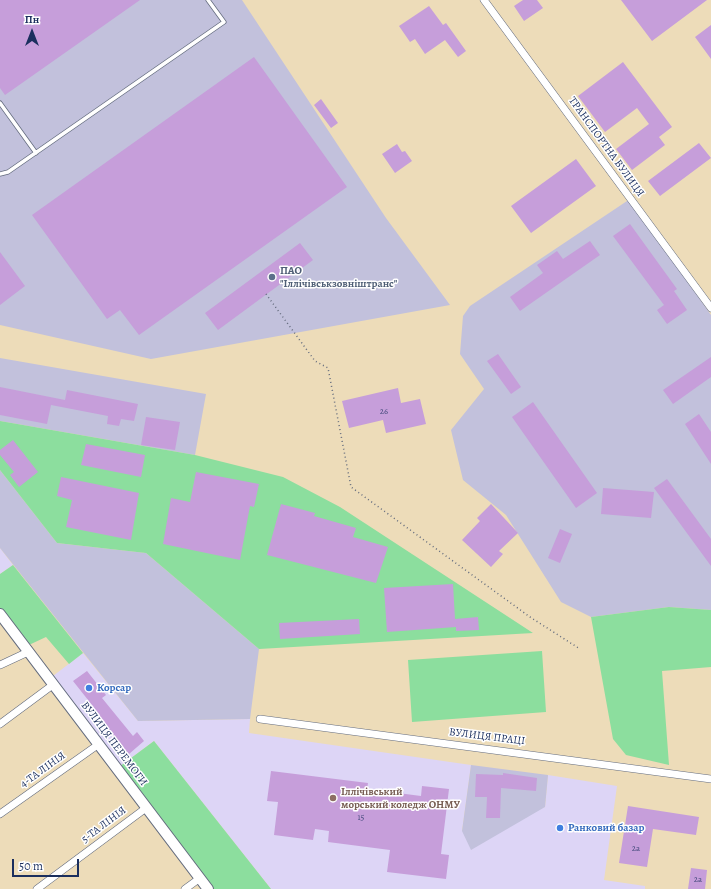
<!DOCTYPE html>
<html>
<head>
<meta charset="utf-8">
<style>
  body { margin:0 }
  #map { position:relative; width:711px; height:889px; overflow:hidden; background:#eddcb9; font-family:Alegreya,serif }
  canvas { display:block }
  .north { position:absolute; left:12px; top:12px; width:40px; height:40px; -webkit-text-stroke:3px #fff; paint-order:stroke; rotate:0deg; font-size:11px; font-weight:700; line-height:16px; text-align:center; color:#1b2f5e }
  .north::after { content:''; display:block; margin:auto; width:14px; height:18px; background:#1b2f5e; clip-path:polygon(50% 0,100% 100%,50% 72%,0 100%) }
  .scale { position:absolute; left:12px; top:859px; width:67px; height:18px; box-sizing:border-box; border:2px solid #1b2f5e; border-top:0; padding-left:5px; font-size:12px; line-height:14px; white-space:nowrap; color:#1b2f5e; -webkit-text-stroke:3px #fff; paint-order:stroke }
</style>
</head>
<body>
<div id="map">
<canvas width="711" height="889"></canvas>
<div class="north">Пн</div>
<div class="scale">50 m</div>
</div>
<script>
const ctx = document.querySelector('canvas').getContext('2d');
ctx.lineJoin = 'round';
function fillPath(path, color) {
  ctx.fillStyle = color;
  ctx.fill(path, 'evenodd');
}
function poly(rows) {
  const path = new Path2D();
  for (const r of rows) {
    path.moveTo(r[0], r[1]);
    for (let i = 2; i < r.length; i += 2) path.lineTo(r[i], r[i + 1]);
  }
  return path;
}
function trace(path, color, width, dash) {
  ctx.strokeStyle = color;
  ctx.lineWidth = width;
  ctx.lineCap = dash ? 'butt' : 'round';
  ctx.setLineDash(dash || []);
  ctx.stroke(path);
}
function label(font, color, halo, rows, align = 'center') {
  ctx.font = font + ' Alegreya,serif';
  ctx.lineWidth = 3;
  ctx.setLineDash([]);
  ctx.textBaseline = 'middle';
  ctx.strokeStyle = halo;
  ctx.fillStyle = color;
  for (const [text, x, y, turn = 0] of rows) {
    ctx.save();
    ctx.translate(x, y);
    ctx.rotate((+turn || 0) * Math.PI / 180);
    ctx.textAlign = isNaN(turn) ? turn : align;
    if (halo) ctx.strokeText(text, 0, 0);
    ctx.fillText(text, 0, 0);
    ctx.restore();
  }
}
fillPath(poly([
  [0,548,13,565,0,574],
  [83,653,138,721,250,719,249,733,471,765,462,831,545,807,548,775,617,786,604,880,645,886,645,889,271,889,154,741,119,767,53,676]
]), '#ddd5f6');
fillPath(poly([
  [0,0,242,0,386,218,450,305,151,359,0,325],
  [630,199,711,315,711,610,669,607,591,617,561,602,506,515,463,480,451,430,484,389,460,354,463,316,470,306],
  [0,358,206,394,195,455,0,421],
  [0,470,57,543,146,553,259,649,250,719,138,721,0,548],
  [471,765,548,775,545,807,471,850,462,831]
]), '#c2c1dc');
fillPath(poly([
  [0,421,195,455,283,477,340,507,533,633,259,649,146,553,57,543,0,470],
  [13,565,83,653,69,664,46,637,31,644,27,644,0,608,0,574],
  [669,607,711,610,711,667,662,671,669,765,626,755,613,739,591,617],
  [542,651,546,712,412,722,408,660],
  [154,741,271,889,214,889,119,767]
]), '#8cde9e');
fillPath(poly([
  [0,0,140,0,5,95,0,88],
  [523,0,537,0,543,8,524,21,514,6],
  [621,0,707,0,652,41],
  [429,6,443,25,446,23,466,51,458,57,445,40,425,54,415,39,410,42,399,26],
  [711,25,711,59,695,37],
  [254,57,347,187,139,335,120,310,107,319,32,215],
  [623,62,672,127,659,137,665,145,632,170,616,149,649,124,637,108,605,132,578,96],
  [321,99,338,123,331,128,314,105],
  [699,143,711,158,660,196,648,181],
  [397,144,402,152,405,151,412,161,395,173,382,154],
  [576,159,596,186,531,233,511,206],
  [630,224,677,289,674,291,687,310,667,324,657,310,664,305,613,236],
  [590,241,600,255,520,311,510,297,543,273,537,265,557,251,563,259],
  [300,243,313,260,218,330,205,313],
  [0,252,25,286,0,305],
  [498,354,521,387,511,394,487,361],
  [711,357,711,377,673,404,663,390],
  [0,387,65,400,67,390,138,404,134,421,121,419,119,426,107,424,108,416,51,405,47,424,0,415],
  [398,388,401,403,420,399,426,424,386,433,383,420,349,428,342,401],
  [533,402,597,493,576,508,512,417],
  [699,414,711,432,711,464,685,424],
  [146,417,180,422,175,450,141,445],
  [13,440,38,472,19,487,10,475,14,472,0,455,0,450],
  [86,444,145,455,141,477,81,465],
  [196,472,259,484,254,507,250,506,240,560,163,544,171,498,190,502],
  [61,477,139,493,131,540,66,527,72,500,57,496],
  [667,479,711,539,711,566,654,488],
  [603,488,654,492,651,518,601,514],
  [281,504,315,513,314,516,356,528,353,537,388,547,376,583,267,555],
  [491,504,518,533,499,551,503,554,491,567,462,540,480,521,477,518],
  [560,529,572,534,560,563,548,558],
  [453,584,455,619,478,617,479,630,456,631,456,627,387,632,384,588],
  [359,619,360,634,280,639,279,623],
  [87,671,106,695,102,698,133,736,137,732,144,741,129,754,98,717,100,715,73,681],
  [271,771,368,783,367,789,421,796,422,786,449,789,441,854,449,855,446,879,387,872,390,850,328,842,329,831,315,829,313,840,274,835,278,802,267,801],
  [503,773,537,778,536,791,501,788,500,818,486,818,487,797,475,797,476,774,503,775],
  [628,806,699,817,696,835,653,829,647,867,619,863],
  [691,868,707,870,705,889,688,889]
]), '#c69eda');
const service = poly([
  [0,103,36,153],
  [0,174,8,172,224,22,208,0]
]);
const minor = poly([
  [484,0,711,308],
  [0,665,28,652],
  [260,719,711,779],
  [0,724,54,684],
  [0,814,99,744],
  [37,889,146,808],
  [185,889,200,878]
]);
const secondary = poly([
  [0,614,208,889]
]);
trace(service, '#646c7e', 5);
trace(minor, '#646c7e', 8);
trace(secondary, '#646c7e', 12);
trace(poly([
  [266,294,315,361,328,368,351,487,530,617,580,649]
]), '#646c7e', 1.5, [1, 3]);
trace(service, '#fff', 3.5);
trace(minor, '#fff', 7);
trace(secondary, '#fff', 10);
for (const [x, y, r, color] of [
  [272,277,4,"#5c6f8a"],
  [89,688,4,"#3f7fe0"],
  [333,798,4,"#8d6e63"],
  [560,828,4,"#3f7fe0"]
]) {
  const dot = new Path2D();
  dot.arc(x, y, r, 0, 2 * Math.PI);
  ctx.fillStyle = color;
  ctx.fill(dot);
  trace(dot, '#fff', 1.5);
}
label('9px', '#464b7d', null, [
  ["26",384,412],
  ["15",361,818],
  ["2а",636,849],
  ["2а",698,880]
]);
label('11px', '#1b2f5e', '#fff', [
  ["ТРАНСПОРТНА ВУЛИЦЯ",606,147,54],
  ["ВУЛИЦЯ ПРАЦІ",487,737,7],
  ["ВУЛИЦЯ ПЕРЕМОГИ",114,744,53],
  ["4-ТА ЛІНІЯ",43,770,-36],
  ["5-ТА ЛІНІЯ",104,825,-37]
]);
label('bold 11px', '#4e5e75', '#fff', [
  ["ПАО",280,271],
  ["\"Іллічівськзовніштранс\"",280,284]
], 'left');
label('bold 11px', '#366cbe', '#fff', [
  ["Корсар",97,688],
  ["Ранковий базар",568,828]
], 'left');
label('bold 11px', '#785e54', '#fff', [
  ["Іллічівський",341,792],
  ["морський коледж ОНМУ",341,805]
], 'left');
</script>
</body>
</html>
